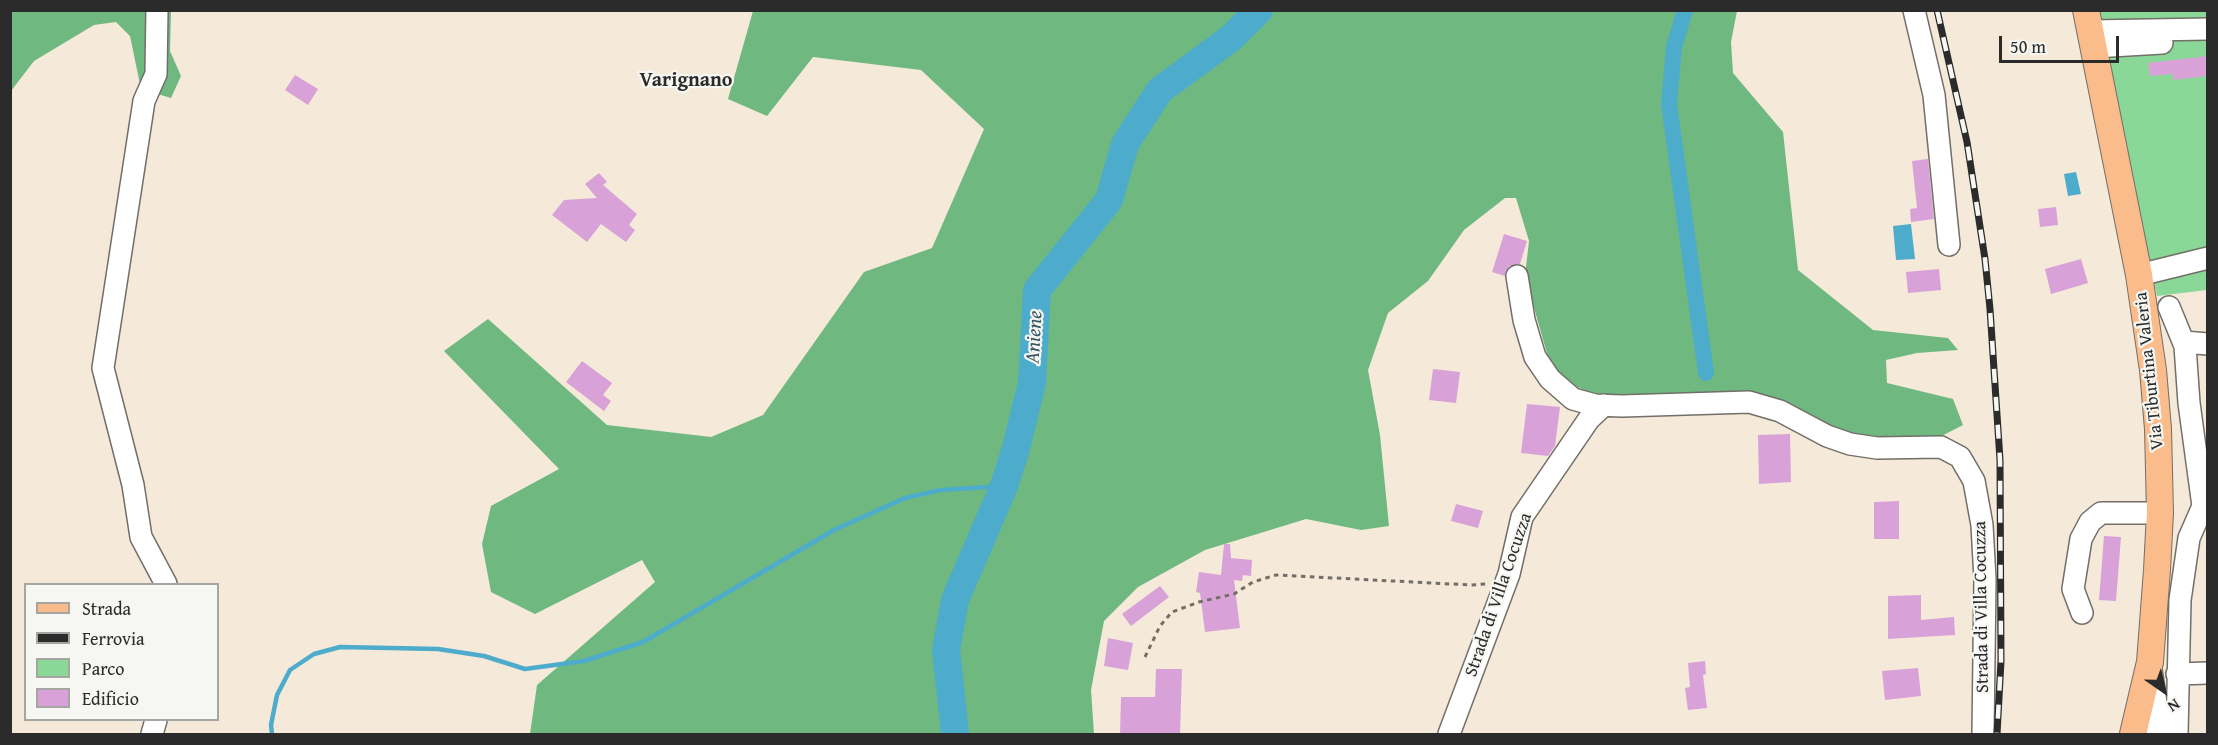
<!DOCTYPE html>
<html>
<head>
<meta charset="utf-8">
<style>
  body { margin:0 }
  #map { position:relative; width:2218px; height:745px; overflow:hidden; background:#f5e9d9; font-family:"Gentium Book Plus",serif }
  canvas { display:block }
  .frame { position:absolute; inset:0; border:12px solid #2b2b2b; pointer-events:none }
  .legend { position:absolute; left:24px; top:583px; width:195px; height:138px; box-sizing:border-box; background:#f6f6f2; border:2px solid #a5a5a2; margin:0; padding:8px 10px; list-style:none; font-size:18px; color:#2b2b2b }
  .legend li { display:flex; align-items:center; gap:12px; height:30px }
  .legend b { width:30px; border:2px solid #a5a5a2 }
  .north { position:absolute; left:2134px; top:661px; width:60px; height:60px; -webkit-text-stroke:4px #f6f6f2; paint-order:stroke; rotate:146deg; font-size:16px; font-weight:700; line-height:24px; text-align:center; color:#2b2b2b }
  .north::after { content:''; display:block; margin:auto; width:21px; height:27px; background:#2b2b2b; clip-path:polygon(50% 0,100% 100%,50% 72%,0 100%) }
  .scale { position:absolute; left:1999px; top:36px; width:120px; height:27px; box-sizing:border-box; border:3px solid #2b2b2b; border-top:0; padding-left:8px; font-size:18px; line-height:21px; white-space:nowrap; color:#2b2b2b; -webkit-text-stroke:4px #f6f6f2; paint-order:stroke }
</style>
</head>
<body>
<div id="map">
<canvas width="2218" height="745"></canvas>
<div class="frame"></div>
<ul class="legend">
<li><b style="height:8px;background:#fabc8b"></b>Strada</li>
<li><b style="height:8px;background:#2b2b2b"></b>Ferrovia</li>
<li><b style="height:16px;background:#8ad897"></b>Parco</li>
<li><b style="height:16px;background:#d8a2d9"></b>Edificio</li>
</ul>
<div class="north">N</div>
<div class="scale">50 m</div>
</div>
<script>
const ctx = document.querySelector('canvas').getContext('2d');
ctx.lineJoin = 'round';
function fillPath(path, color) {
  ctx.fillStyle = color;
  ctx.fill(path, 'evenodd');
}
function poly(rows) {
  const path = new Path2D();
  for (const r of rows) {
    path.moveTo(r[0], r[1]);
    for (let i = 2; i < r.length; i += 2) path.lineTo(r[i], r[i + 1]);
  }
  return path;
}
function trace(path, color, width, dash) {
  ctx.strokeStyle = color;
  ctx.lineWidth = width;
  ctx.lineCap = dash ? 'butt' : 'round';
  ctx.setLineDash(dash || []);
  ctx.stroke(path);
}
function label(font, color, halo, rows, align = 'center') {
  ctx.font = font + ' "Gentium Book Plus",serif';
  ctx.lineWidth = 4.5;
  ctx.setLineDash([]);
  ctx.textBaseline = 'middle';
  ctx.strokeStyle = halo;
  ctx.fillStyle = color;
  for (const [text, x, y, turn = 0] of rows) {
    ctx.save();
    ctx.translate(x, y);
    ctx.rotate((+turn || 0) * Math.PI / 180);
    ctx.textAlign = isNaN(turn) ? turn : align;
    if (halo) ctx.strokeText(text, 0, 0);
    ctx.fillText(text, 0, 0);
    ctx.restore();
  }
}
fillPath(poly([
  [2098,11,2207,11,2207,290,2157,296]
]), '#8ad897');
fillPath(poly([
  [11,11,171,11,170,51,181,76,171,98,141,89,130,36,116,22,94,25,34,61,11,91],
  [753,11,1737,11,1731,42,1733,73,1783,132,1798,270,1873,330,1948,338,1958,350,1917,353,1886,360,1887,383,1953,399,1963,425,1926,444,1855,440,1774,402,1639,402,1586,391,1564,381,1550,364,1525,276,1529,241,1516,198,1505,198,1464,230,1428,281,1388,313,1368,370,1380,435,1389,526,1361,530,1306,519,1205,550,1138,587,1104,621,1091,690,1094,734,530,734,537,685,655,582,642,560,535,614,491,592,482,544,491,506,559,469,444,351,488,319,607,425,711,437,763,415,864,272,932,248,984,129,921,70,813,57,767,116,728,99]
]), '#6fb880');
fillPath(poly([
  [2076,172,2081,194,2068,196,2064,174],
  [1911,224,1915,259,1896,260,1893,226]
]), '#4daccb');
trace(poly([
  [272,734,271,725,277,695,290,670,314,654,340,647,438,649,484,656,525,669,584,661,643,642,834,530,905,498,941,490,1004,486]
]), '#4daccb', 4.5);
trace(poly([
  [1685,10,1674,47,1669,104,1706,373]
]), '#4daccb', 16);
trace(poly([
  [955,734,946,650,955,600,1004,486,1016,448,1032,383,1037,290,1109,200,1125,144,1160,90,1231,38,1259,10]
]), '#4daccb', 28);
fillPath(poly([
  [2208,56,2208,76,2173,80,2173,74,2150,76,2148,63],
  [295,75,318,89,308,105,285,90],
  [1928,159,1934,219,1911,222,1910,209,1917,208,1912,161],
  [599,173,607,182,603,185,637,214,629,225,635,230,626,242,601,224,587,242,552,215,564,200,597,198,585,184],
  [2056,207,2058,225,2040,227,2038,209],
  [1504,234,1527,241,1520,264,1509,266,1505,276,1492,272],
  [2081,259,2088,283,2051,294,2045,269],
  [1939,269,1941,290,1908,293,1906,272],
  [582,361,612,383,603,395,611,401,604,411,566,382],
  [1433,369,1460,372,1456,403,1429,400],
  [1527,404,1560,407,1555,446,1548,456,1521,453],
  [1790,434,1791,482,1759,484,1758,435],
  [1899,501,1899,539,1874,539,1874,502],
  [1456,504,1483,511,1478,528,1451,521],
  [2104,536,2121,537,2116,601,2099,600],
  [1224,544,1230,544,1231,558,1252,560,1251,576,1243,575,1242,581,1234,580,1240,628,1205,632,1200,593,1196,592,1199,572,1221,575],
  [1160,586,1169,597,1131,626,1122,614],
  [1921,595,1921,620,1954,617,1955,635,1888,639,1888,596],
  [1108,638,1133,643,1128,670,1104,666],
  [1705,661,1706,674,1703,675,1707,708,1688,710,1685,688,1690,687,1688,663],
  [1918,668,1921,696,1885,700,1882,671],
  [1156,669,1182,669,1180,735,1120,735,1121,697,1155,697]
]), '#d8a2d9');
const minor = poly([
  [157,10,156,74,144,101,103,368,133,485,141,537,166,584],
  [1914,10,1934,95,1949,245],
  [2090,31,2208,29],
  [2094,47,2162,43],
  [2139,275,2208,258],
  [1517,276,1524,320,1535,357,1550,379,1573,399,1595,405,1622,406,1749,402,1780,411,1827,436,1850,444,1877,448,1941,447,1960,457,1974,481,1982,525,1985,579,1983,734],
  [2169,307,2185,346,2189,403,2203,506,2189,538,2180,600,2177,734],
  [2184,342,2208,344],
  [2082,613,2073,589,2081,539,2090,522,2101,513,2160,513],
  [2151,670,2157,709,2157,734],
  [2177,674,2208,673],
  [152,734,156,720],
  [1449,734,1509,574,1522,517,1589,419,1604,405]
]);
const major = poly([
  [2086,10,2139,275,2153,370,2158,429,2160,513,2157,570,2150,662,2133,734]
]);
trace(minor, '#726e68', 24);
trace(major, '#726e68', 28);
trace(poly([
  [1145,657,1160,626,1172,612,1199,602,1234,594,1253,582,1276,575,1471,585,1486,584]
]), '#726e68', 3, [4.5, 4.5]);
trace(minor, '#fff', 21);
trace(major, '#fabc8b', 26);
const rail = poly([
  [1937,10,1967,142,1985,259,1990,309,2000,460,2001,661,1997,734]
]);
trace(rail, '#2b2b2b', 7);
trace(rail, '#f6f6f2', 4.5, [14]);
label('18px', '#2b2b2b', '#f6f6f2', [
  ["Via Tiburtina Valeria",2150,371,-96],
  ["Strada di Villa Cocuzza",1499,595,-71],
  ["Strada di Villa Cocuzza",1982,607,-91]
]);
label('bold 20px', '#2b2b2b', '#f6f6f2', [
  ["Varignano",686,81]
]);
label('italic 20px', '#375863', '#f6f6f2', [
  ["Aniene",1035,337,-87]
]);
</script>
</body>
</html>
